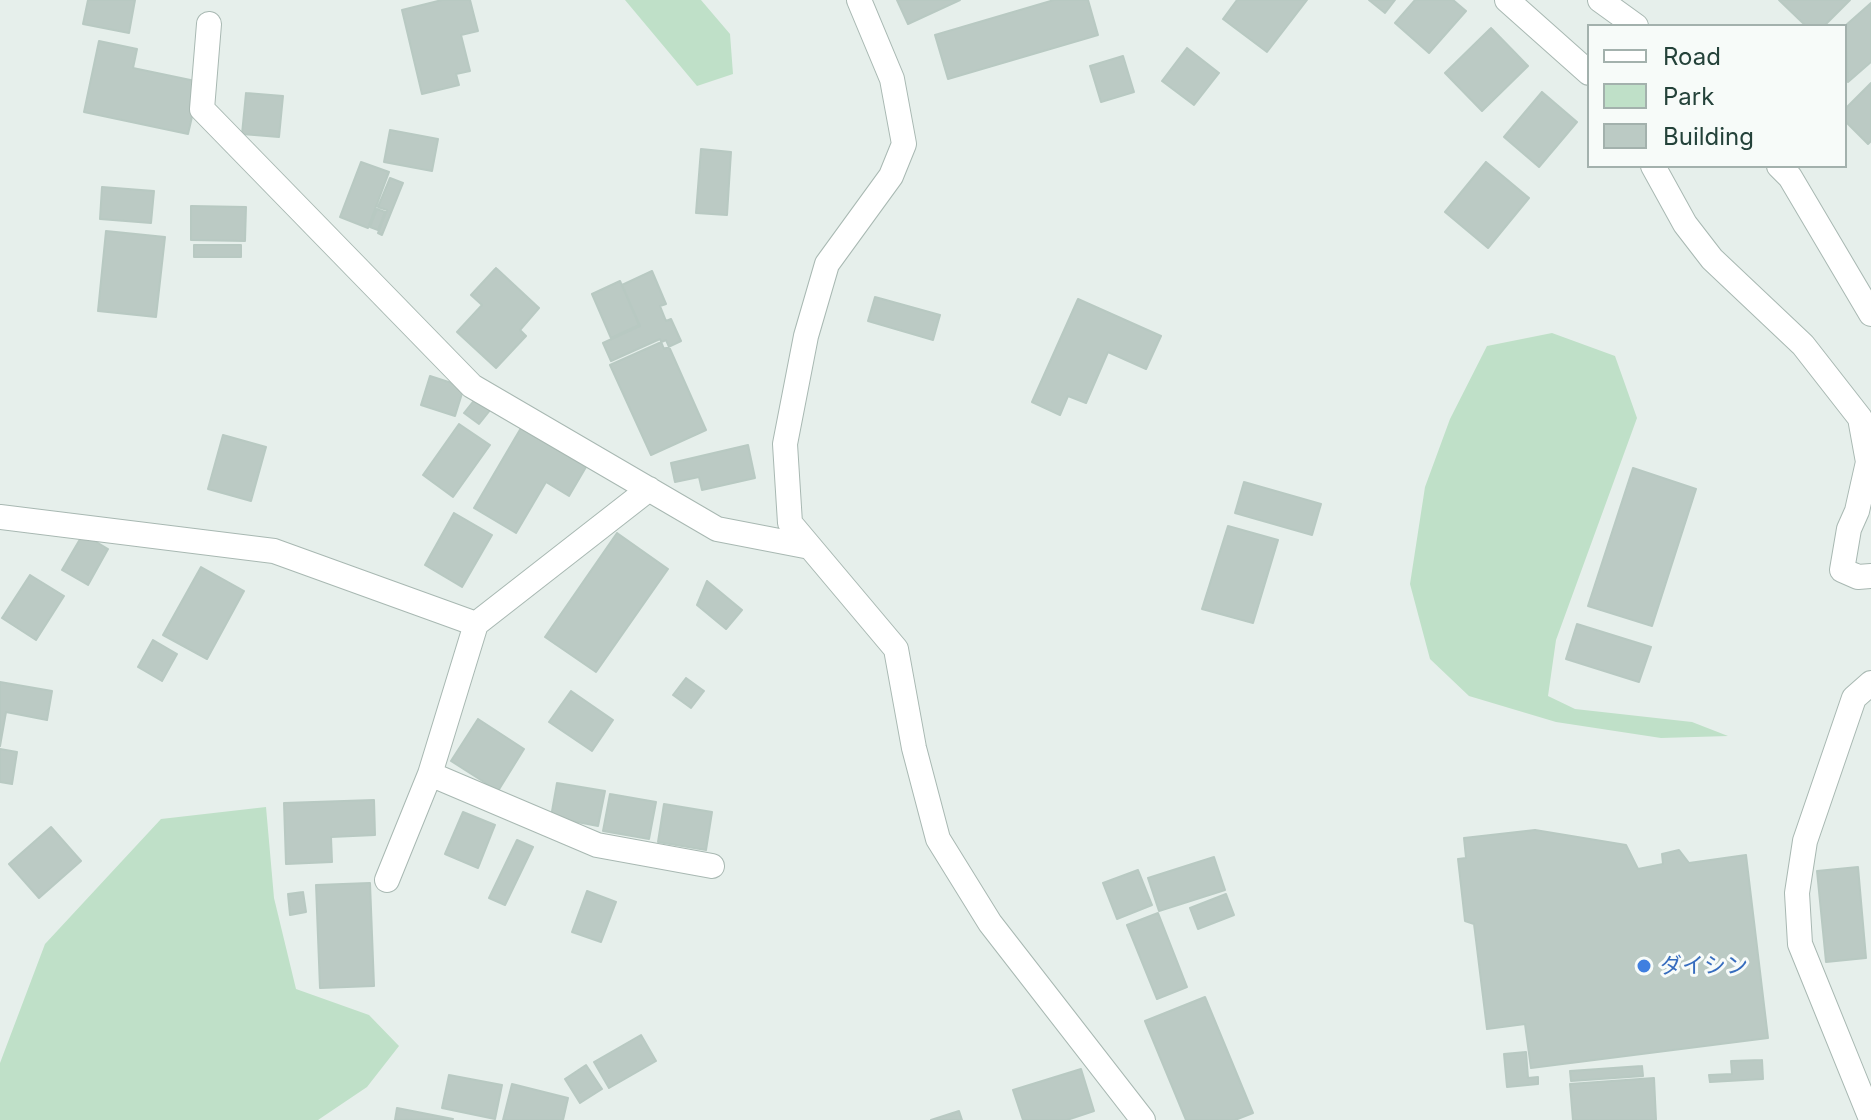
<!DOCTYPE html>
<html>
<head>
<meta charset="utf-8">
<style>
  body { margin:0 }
  #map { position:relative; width:1871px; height:1120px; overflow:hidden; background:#e6efeb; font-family:Inter,sans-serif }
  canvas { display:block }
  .legend { position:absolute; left:1587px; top:24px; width:260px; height:144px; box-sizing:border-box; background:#f7fbf9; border:2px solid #a3b1ad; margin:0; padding:10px 14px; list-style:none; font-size:24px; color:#24423a }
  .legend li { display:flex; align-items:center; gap:16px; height:40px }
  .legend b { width:40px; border:2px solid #a3b1ad }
</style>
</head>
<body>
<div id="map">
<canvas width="1871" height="1120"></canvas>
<ul class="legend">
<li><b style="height:10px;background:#fff"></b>Road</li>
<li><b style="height:22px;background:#bfe0c8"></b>Park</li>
<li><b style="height:22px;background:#bbcac4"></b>Building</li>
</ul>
</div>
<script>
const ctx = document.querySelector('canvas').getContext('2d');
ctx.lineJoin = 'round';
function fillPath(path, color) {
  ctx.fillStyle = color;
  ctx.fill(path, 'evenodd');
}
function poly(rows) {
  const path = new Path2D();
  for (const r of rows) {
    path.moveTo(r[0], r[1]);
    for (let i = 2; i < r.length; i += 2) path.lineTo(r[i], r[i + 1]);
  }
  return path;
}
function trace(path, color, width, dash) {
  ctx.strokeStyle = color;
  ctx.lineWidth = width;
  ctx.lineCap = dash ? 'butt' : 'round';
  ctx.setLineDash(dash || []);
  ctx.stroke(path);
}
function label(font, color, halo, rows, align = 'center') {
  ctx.font = font + ' Inter,"Noto Sans JP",sans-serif';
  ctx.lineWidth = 6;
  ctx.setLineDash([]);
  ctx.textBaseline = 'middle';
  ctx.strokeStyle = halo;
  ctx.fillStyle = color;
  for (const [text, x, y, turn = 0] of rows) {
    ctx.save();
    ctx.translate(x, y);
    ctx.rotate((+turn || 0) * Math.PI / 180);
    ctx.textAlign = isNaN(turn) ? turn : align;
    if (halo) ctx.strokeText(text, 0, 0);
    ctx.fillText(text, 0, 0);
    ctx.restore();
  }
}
fillPath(poly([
  [625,0,701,0,730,34,733,74,697,86],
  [1552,333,1615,356,1637,418,1556,640,1548,696,1575,709,1692,722,1728,736,1661,738,1556,722,1469,696,1430,659,1410,584,1425,487,1450,419,1487,346],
  [266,807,274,898,296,989,369,1015,399,1046,367,1087,318,1120,0,1120,0,1063,45,944,161,819]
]), '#bfe0c8');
const building = poly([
  [88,0,135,0,129,33,83,24,88,0],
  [442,0,470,0,478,31,461,35,470,71,456,74,459,85,422,94,402,10,442,0],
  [897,0,960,0,908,24,897,0],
  [1054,0,1088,0,1098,35,948,79,935,35,1054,0],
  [1237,0,1307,0,1267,52,1223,19,1237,0],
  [1369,0,1395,0,1385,13,1369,0],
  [1415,0,1453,0,1466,11,1429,53,1395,23,1415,0],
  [1779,0,1850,0,1824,26,1806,26,1779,0],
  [1871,3,1871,62,1848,82,1845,26,1871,3],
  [1491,28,1528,66,1482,111,1445,73,1491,28],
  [99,41,137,49,133,68,200,82,188,134,84,112,99,41],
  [1187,48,1219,73,1194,105,1162,81,1187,48],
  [1123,56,1134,92,1101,102,1090,66,1123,56],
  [1871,83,1871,141,1868,144,1845,121,1845,109,1871,83],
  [1542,92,1577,122,1539,167,1504,137,1542,92],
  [246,93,283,96,279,137,242,134,246,93],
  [390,130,438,139,432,171,384,162,390,130],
  [701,149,731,152,727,215,696,213,701,149],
  [361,162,389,172,368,228,340,217,361,162],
  [1486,162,1529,198,1488,248,1445,212,1486,162],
  [390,178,403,183,382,235,378,233,387,210,378,207,390,178],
  [102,187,154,191,151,223,100,219,102,187],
  [191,206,246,207,245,241,191,240,191,206],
  [377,209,385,212,378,230,370,227,377,209],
  [106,231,165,237,156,317,98,311,106,231],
  [194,245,241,245,241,257,194,257,194,245],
  [496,268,539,308,520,330,526,336,496,368,457,332,482,305,471,295,496,268],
  [652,271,666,304,660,306,666,321,671,319,681,341,664,349,660,339,611,361,603,343,640,326,622,285,652,271],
  [620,281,639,325,611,338,592,294,620,281],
  [875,297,940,315,933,340,868,321,875,297],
  [1078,299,1161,336,1146,369,1108,352,1086,403,1068,396,1060,415,1032,402,1078,299],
  [666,340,706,430,651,455,610,365,666,340],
  [430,376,464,387,455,416,421,405,430,376],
  [476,398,491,409,479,424,464,413,476,398],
  [459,424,490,445,453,497,423,475,459,424],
  [521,428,586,467,569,496,546,482,516,533,474,508,521,428],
  [223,435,266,447,251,501,208,489,223,435],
  [748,445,755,478,702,490,699,477,675,482,671,463,748,445],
  [1633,468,1696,489,1652,626,1588,606,1633,468],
  [1244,482,1321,504,1312,535,1235,513,1244,482],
  [454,513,492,535,462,587,425,565,454,513],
  [1228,526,1278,540,1253,623,1202,609,1228,526],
  [617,533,668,569,596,672,545,637,617,533],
  [83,534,108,549,88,585,62,570,83,534],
  [201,567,244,591,207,659,163,635,201,567],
  [30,575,64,596,36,640,2,618,30,575],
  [707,581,742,610,726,629,697,605,707,581],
  [1577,624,1651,647,1639,682,1566,659,1577,624],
  [153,640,177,654,162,681,138,667,153,640],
  [686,678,704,691,691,708,673,695,686,678],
  [0,682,52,691,47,720,6,712,0,746,0,682],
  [571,691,613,720,592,751,549,722,571,691],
  [478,719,524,749,498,791,451,761,478,719],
  [0,749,17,752,12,784,0,782,0,749],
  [557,783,605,791,598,826,551,817,557,783],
  [610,794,656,802,649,839,603,831,610,794],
  [374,800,375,835,331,837,332,862,286,864,284,803,374,800],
  [664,804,712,812,706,850,658,842,664,804],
  [463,812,495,825,478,868,445,854,463,812],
  [51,827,81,861,39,898,9,864,51,827],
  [1535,830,1626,845,1638,869,1663,864,1662,854,1679,850,1689,863,1746,855,1768,1038,1531,1068,1525,1024,1487,1029,1474,924,1465,921,1458,859,1466,858,1464,838,1535,830],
  [517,840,533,847,505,905,489,898,517,840],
  [1214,857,1225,890,1159,911,1148,878,1214,857],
  [1858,867,1866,958,1826,962,1817,871,1858,867],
  [1138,870,1152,905,1117,919,1103,883,1138,870],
  [370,883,374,986,320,988,316,885,370,883],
  [587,891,616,902,601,942,572,932,587,891],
  [303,892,306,912,290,915,288,894,303,892],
  [1226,894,1234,915,1198,929,1190,908,1226,894],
  [1158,913,1187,987,1157,999,1127,925,1158,913],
  [1205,997,1253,1113,1235,1120,1186,1120,1145,1021,1205,997],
  [641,1035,656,1061,609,1088,594,1062,641,1035],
  [1526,1052,1528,1078,1538,1077,1538,1084,1507,1087,1504,1054,1526,1052],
  [1762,1060,1763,1079,1710,1082,1709,1075,1732,1074,1731,1061,1762,1060],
  [586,1065,602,1089,580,1103,565,1079,586,1065],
  [1642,1066,1643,1076,1571,1081,1570,1071,1642,1066],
  [1081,1069,1094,1111,1067,1120,1023,1120,1013,1090,1081,1069],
  [449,1075,502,1085,495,1119,442,1108,449,1075],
  [1654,1078,1656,1120,1573,1120,1570,1084,1654,1078],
  [512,1084,568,1098,563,1120,503,1120,512,1084],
  [397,1108,453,1119,395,1120,397,1108],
  [959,1111,962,1120,931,1120,959,1111]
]);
fillPath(building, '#bbcac4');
trace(building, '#b8c9c2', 2);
const minor = poly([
  [859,0,892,79,904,144,891,176,827,264,806,336,785,444,790,523,896,649,914,748,938,839,990,923,1143,1120],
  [1507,0,1589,73],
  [1600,0,1636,26],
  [209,24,202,109,472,386,717,529,810,547],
  [1653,166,1685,224,1712,259,1803,345,1860,418,1868,462,1857,511,1849,529,1842,570,1858,577,1871,576],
  [1779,166,1790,177,1871,314],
  [0,517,274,551,476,624],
  [1871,683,1854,698,1805,841,1797,893,1800,944,1871,1119],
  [430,774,597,845,712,866],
  [387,880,430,774,476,624,649,489]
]);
trace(minor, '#a8b8b2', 26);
trace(minor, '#fff', 24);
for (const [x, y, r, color] of [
  [1644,966,8,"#3f7fe0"]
]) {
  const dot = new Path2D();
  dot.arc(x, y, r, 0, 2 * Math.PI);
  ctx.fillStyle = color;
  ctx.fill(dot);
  trace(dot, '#f7fbf9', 3);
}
label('22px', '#366cbe', '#f7fbf9', [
  ["ダイシン",1660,966]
], 'left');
</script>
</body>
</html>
